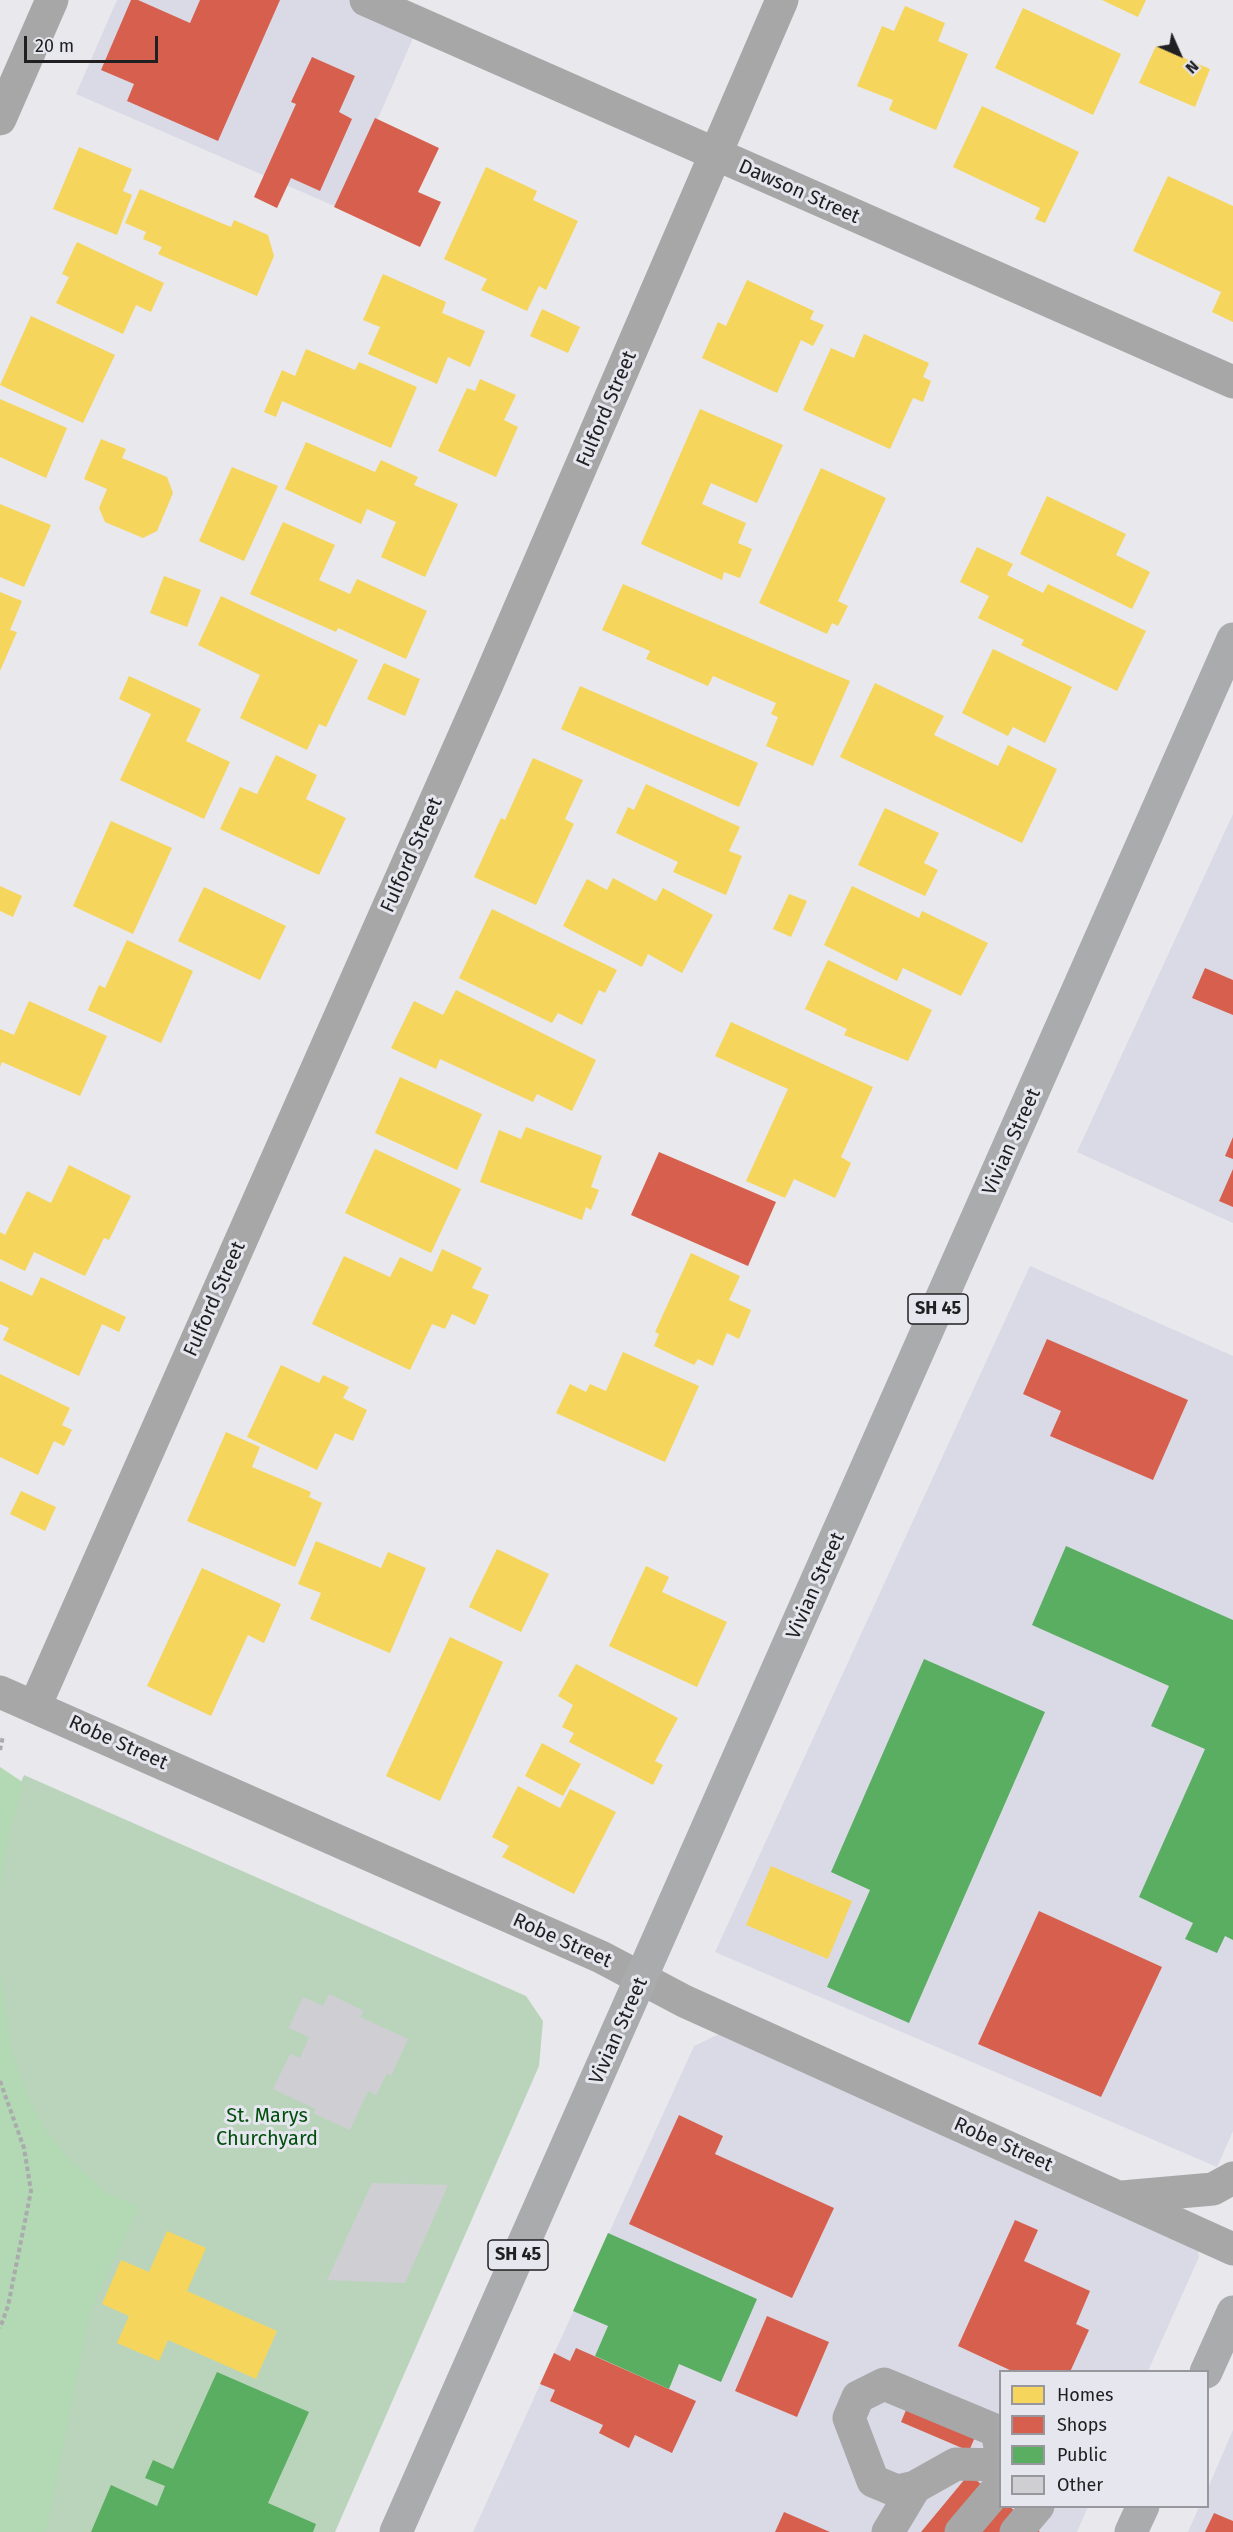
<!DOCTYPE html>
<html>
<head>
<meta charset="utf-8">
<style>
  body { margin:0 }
  #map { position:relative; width:1233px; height:2532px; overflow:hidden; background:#e8e8ed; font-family:"Fira Sans",sans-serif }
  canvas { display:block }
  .legend { position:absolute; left:999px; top:2370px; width:210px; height:138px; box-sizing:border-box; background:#e6e6ef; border:2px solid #97979d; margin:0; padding:8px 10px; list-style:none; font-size:18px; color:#202023 }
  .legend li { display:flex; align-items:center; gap:12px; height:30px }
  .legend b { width:30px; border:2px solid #97979d }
  .north { position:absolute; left:1149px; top:24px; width:60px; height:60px; -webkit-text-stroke:4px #e6e6ef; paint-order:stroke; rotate:135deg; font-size:16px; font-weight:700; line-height:24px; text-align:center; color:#202023 }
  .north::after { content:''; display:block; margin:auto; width:21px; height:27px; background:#202023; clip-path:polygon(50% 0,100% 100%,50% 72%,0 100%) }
  .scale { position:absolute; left:24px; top:36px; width:134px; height:27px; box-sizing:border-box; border:3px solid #202023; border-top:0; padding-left:8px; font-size:18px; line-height:21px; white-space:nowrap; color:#202023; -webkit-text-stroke:4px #e6e6ef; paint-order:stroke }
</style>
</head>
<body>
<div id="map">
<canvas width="1233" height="2532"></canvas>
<ul class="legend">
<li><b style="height:16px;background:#f6d55c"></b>Homes</li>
<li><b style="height:16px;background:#d6604d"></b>Shops</li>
<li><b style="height:16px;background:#5aae61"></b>Public</li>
<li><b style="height:16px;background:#cfcfd3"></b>Other</li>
</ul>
<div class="north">N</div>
<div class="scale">20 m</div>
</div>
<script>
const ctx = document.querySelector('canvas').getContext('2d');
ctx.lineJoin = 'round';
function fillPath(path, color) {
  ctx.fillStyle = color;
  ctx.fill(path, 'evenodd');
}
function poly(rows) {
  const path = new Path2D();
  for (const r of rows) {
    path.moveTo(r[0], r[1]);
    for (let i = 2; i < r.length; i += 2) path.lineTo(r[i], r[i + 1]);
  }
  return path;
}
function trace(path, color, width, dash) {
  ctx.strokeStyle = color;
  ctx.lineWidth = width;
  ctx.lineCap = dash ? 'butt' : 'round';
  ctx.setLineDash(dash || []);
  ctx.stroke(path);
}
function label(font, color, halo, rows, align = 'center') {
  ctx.font = font + ' "Fira Sans",sans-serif';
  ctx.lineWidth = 6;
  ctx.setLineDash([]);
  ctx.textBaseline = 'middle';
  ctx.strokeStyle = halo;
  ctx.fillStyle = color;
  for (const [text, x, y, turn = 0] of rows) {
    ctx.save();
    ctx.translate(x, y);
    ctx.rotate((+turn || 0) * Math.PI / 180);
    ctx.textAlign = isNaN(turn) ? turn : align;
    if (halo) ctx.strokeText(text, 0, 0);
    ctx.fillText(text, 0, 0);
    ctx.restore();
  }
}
fillPath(poly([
  [117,0,350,0,417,29,339,208,76,94],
  [1233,814,1233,1223,1077,1152],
  [1030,1266,1233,1356,1233,2131,1217,2167,715,1952],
  [740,2024,1193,2220,1199,2257,1148,2371,1000,2372,1000,2506,1088,2507,1077,2532,473,2532,694,2046],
  [1233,2430,1233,2532,1188,2532,1199,2507,1208,2506,1208,2488]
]), '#dadae6');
fillPath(poly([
  [24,1775,526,1996,543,2021,539,2066,335,2532,0,2532,0,1832]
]), '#bad4bc');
fillPath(poly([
  [0,1767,24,1783,9,1833,0,1890],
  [0,1971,12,2052,28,2097,45,2129,68,2158,105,2192,139,2207,90,2312,46,2532,0,2532]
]), '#b2d8b4');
fillPath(poly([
  [1102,0,1146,0,1138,17],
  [905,6,945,23,938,41,968,54,936,130,889,110,893,100,857,86,882,26,894,31],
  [1023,8,1121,54,1093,115,995,68],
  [1156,46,1210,69,1195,107,1139,83],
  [982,106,1079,152,1045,223,1035,219,1040,208,953,167],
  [79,147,132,169,123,191,132,195,117,235,53,209],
  [486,167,537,191,533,200,578,221,546,290,539,286,527,311,481,290,487,279,444,259],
  [1168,176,1233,206,1233,322,1212,312,1221,292,1133,251],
  [140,189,231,227,234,220,268,235,274,256,257,296,158,254,162,247,143,239,146,232,125,223],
  [77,242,164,283,151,312,136,305,123,334,56,303,69,277,62,274],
  [383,274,446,302,442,313,485,331,470,367,448,357,437,384,368,354,380,327,363,320],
  [747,280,814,311,810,319,824,325,813,346,801,340,777,393,702,358,718,322,726,326],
  [542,309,580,327,568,353,530,336],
  [31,316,115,355,83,423,0,385],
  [864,334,929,363,923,377,931,381,923,402,913,398,890,449,803,410,831,348,854,358],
  [306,349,355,370,359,362,417,387,391,448,282,401,276,417,264,412,282,370,295,376],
  [480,379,516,395,504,420,518,427,496,477,438,451,467,388,475,391],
  [0,399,67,428,46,478,0,457],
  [700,409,783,445,757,503,711,483,702,504,746,523,738,543,752,549,740,578,724,572,722,580,641,544],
  [101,439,126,449,122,458,167,477,173,493,157,531,143,538,105,522,99,508,107,489,84,479],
  [306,442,375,472,381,460,418,477,414,485,458,504,425,577,381,557,396,522,367,509,361,524,285,489],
  [232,467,278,486,244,561,199,541],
  [821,468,886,498,838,601,848,606,838,626,832,623,827,634,759,603],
  [1047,496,1126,534,1116,555,1150,572,1132,609,1020,554],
  [0,504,51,525,24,587,0,577],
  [283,522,335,545,319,580,350,594,357,579,427,611,406,659,338,628,336,632,250,594],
  [977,547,1013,564,1007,575,1043,593,1048,584,1146,631,1117,691,1021,645,1024,640,978,618,989,596,960,582],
  [164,576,201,590,187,627,150,613],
  [623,584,850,681,813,766,766,746,778,717,771,714,776,703,713,676,708,686,646,659,650,651,602,630],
  [0,592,22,601,10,630,17,632,0,671],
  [221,596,358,660,326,727,319,724,307,750,240,718,260,675,198,645],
  [993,649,1072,687,1045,743,1013,727,1008,736,962,713],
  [384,663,420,679,405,716,367,699],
  [129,676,201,709,186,741,230,762,204,819,120,780,151,714,119,699],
  [875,683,944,716,934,735,998,766,1008,745,1057,769,1022,843,840,757],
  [580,686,758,763,739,807,561,729],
  [276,755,317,775,306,799,346,818,319,875,220,829,240,787,257,794],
  [533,758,583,780,565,819,574,824,536,905,474,877,501,818,505,820],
  [646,784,740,827,729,851,742,856,726,895,673,872,678,862,616,833,628,807,634,810],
  [885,808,939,833,924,863,938,870,925,896,858,865],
  [111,821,172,848,133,934,73,906],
  [613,878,656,901,663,888,713,915,682,973,648,954,642,967,563,926,587,879,607,890],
  [0,886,22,896,13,917,0,911],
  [852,886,919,918,922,911,988,943,961,996,903,968,897,981,824,945],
  [204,887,286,926,260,980,178,941],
  [789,894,807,901,791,937,773,929],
  [492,909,617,970,605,993,599,990,582,1025,558,1013,552,1023,459,978],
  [127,940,193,971,161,1043,88,1010,99,985,105,988],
  [828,960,932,1010,908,1061,844,1035,847,1029,805,1009],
  [456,990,596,1060,572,1111,537,1094,533,1102,440,1059,436,1069,391,1048,414,1001,443,1015],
  [29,1001,107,1036,80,1096,2,1062,0,1067,0,1029,14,1035],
  [731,1022,873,1087,841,1157,851,1163,835,1198,794,1179,785,1198,746,1181,788,1089,715,1056],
  [400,1077,482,1114,457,1170,375,1133],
  [526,1127,602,1156,591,1187,599,1190,591,1210,586,1207,582,1220,480,1182,499,1130,521,1139],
  [375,1149,461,1189,431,1253,345,1213],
  [69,1165,131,1196,109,1240,104,1238,85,1276,34,1252,25,1271,0,1259,0,1232,5,1235,27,1191,51,1203],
  [442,1249,482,1268,472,1288,489,1295,475,1325,452,1314,445,1329,432,1324,410,1370,312,1324,344,1256,390,1277,400,1257,432,1272],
  [691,1253,740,1276,729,1300,751,1310,739,1339,727,1333,713,1366,698,1359,694,1365,654,1346,659,1334,655,1332],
  [41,1277,126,1317,119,1332,102,1324,79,1376,3,1340,9,1328,0,1324,0,1281,32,1296],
  [623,1352,699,1386,665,1462,556,1413,570,1384,586,1392,590,1384,606,1391],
  [281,1365,319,1383,323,1375,349,1387,343,1398,367,1410,353,1441,335,1433,317,1470,247,1437],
  [0,1374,70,1408,62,1425,72,1430,64,1446,54,1441,38,1475,0,1457],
  [226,1432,260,1447,252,1467,311,1492,309,1497,322,1503,295,1567,187,1521],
  [21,1491,56,1507,45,1531,10,1514],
  [316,1541,381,1568,388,1552,426,1568,390,1653,310,1619,321,1593,298,1584],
  [497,1549,549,1574,521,1632,469,1607],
  [646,1566,669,1577,662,1592,727,1622,697,1687,609,1646],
  [202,1568,281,1604,264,1643,248,1635,211,1716,147,1686],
  [450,1637,503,1662,440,1801,386,1776],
  [576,1664,678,1718,655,1761,663,1765,653,1785,569,1742,574,1733,562,1727,573,1705,558,1696],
  [542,1743,581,1764,563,1796,525,1776],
  [518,1786,560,1808,570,1789,616,1812,574,1894,502,1857,509,1846,492,1837],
  [771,1866,852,1901,828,1959,746,1925],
  [167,2231,206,2248,187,2291,277,2331,256,2379,168,2340,159,2361,117,2343,129,2316,102,2304,121,2260,149,2272]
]), '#f6d55c');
fillPath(poly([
  [131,0,138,0,190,23,200,0,280,0,218,141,127,101,134,84,101,70],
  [312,57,355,76,339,112,352,119,320,191,291,178,277,208,254,197,296,104,291,102],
  [375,118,439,148,418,192,441,202,420,247,334,207],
  [1205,968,1233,980,1233,1015,1192,998],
  [1233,1137,1233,1159,1225,1156],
  [659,1152,776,1202,748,1266,631,1215],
  [1233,1169,1233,1207,1219,1201],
  [1047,1339,1188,1400,1153,1480,1050,1436,1061,1411,1023,1394],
  [1039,1911,1162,1967,1101,2097,978,2044],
  [679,2115,723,2136,715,2154,834,2208,792,2298,629,2224],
  [1015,2220,1038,2230,1024,2261,1090,2291,1076,2324,1089,2330,1070,2372,1014,2372,958,2346],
  [767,2316,829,2342,797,2417,735,2391],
  [576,2348,696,2401,672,2453,635,2435,629,2448,599,2433,603,2425,550,2401,555,2390,540,2384,554,2353,570,2361],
  [917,2384,986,2412,969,2451,901,2422],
  [969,2474,1000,2500,1000,2506,1009,2506,1040,2532,921,2532],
  [784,2512,830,2532,775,2532],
  [1214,2513,1233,2521,1233,2532,1205,2532]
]), '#d6604d');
fillPath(poly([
  [1066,1546,1233,1620,1233,1940,1225,1936,1217,1953,1185,1939,1193,1923,1139,1897,1205,1749,1151,1726,1169,1686,1032,1625],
  [924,1659,1045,1712,909,2023,827,1987,870,1890,831,1872],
  [608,2233,757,2299,721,2382,679,2364,669,2389,595,2356,608,2326,573,2311],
  [217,2372,309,2412,268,2503,316,2524,313,2532,91,2532,111,2485,157,2506,165,2486,145,2478,153,2460,173,2469]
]), '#5aae61');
fillPath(poly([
  [329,1994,364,2011,360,2017,408,2039,391,2076,387,2073,376,2095,368,2091,350,2130,313,2113,316,2109,273,2089,290,2054,300,2058,309,2037,289,2028,303,1997,323,2006],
  [372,2183,448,2185,405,2283,327,2280]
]), '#cfcfd3');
trace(poly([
  [0,1750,3,1736],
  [0,2081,24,2148,31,2191,8,2306,0,2328]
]), '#aaabac', 4, [4.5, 3]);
trace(poly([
  [366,0,1233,382],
  [0,119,52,0],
  [0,1692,601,1957,684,2001,1233,2249],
  [35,1706,488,682,782,0],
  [1122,2197,1213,2189,1233,2178],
  [915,2487,897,2491,873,2481,849,2418,858,2397,884,2384,997,2431,1000,2447],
  [888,2532,915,2487,956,2464,1000,2465],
  [961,2532,1000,2486],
  [1016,2532,1038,2506]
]), '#a7a7a8', 33);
trace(poly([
  [1206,2372,1233,2312],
  [396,2532,1233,639],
  [1131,2532,1143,2506]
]), '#aaabac', 33);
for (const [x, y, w] of [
  [938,1309,60],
  [518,2255,60]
]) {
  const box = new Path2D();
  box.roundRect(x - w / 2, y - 15, w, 30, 4.5);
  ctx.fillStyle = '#e6e6ef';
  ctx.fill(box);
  trace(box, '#202023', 1.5);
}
label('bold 18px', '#202023', null, [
  ["SH 45",938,1309],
  ["SH 45",518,2255]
]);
label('20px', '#202023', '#e6e6ef', [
  ["Dawson Street",799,192,24],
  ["Fulford Street",607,409,-67],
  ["Fulford Street",412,855,-66],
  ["Vivian Street",1012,1142,-66],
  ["Fulford Street",215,1299,-66],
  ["Vivian Street",816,1586,-66],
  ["Robe Street",118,1743,24],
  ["Robe Street",562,1941,24],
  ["Vivian Street",619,2031,-66],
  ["Robe Street",1003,2145,24]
]);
label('20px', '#004f0c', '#e6e6ef', [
  ["St. Marys",267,2116],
  ["Churchyard",267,2139]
]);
</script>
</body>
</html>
